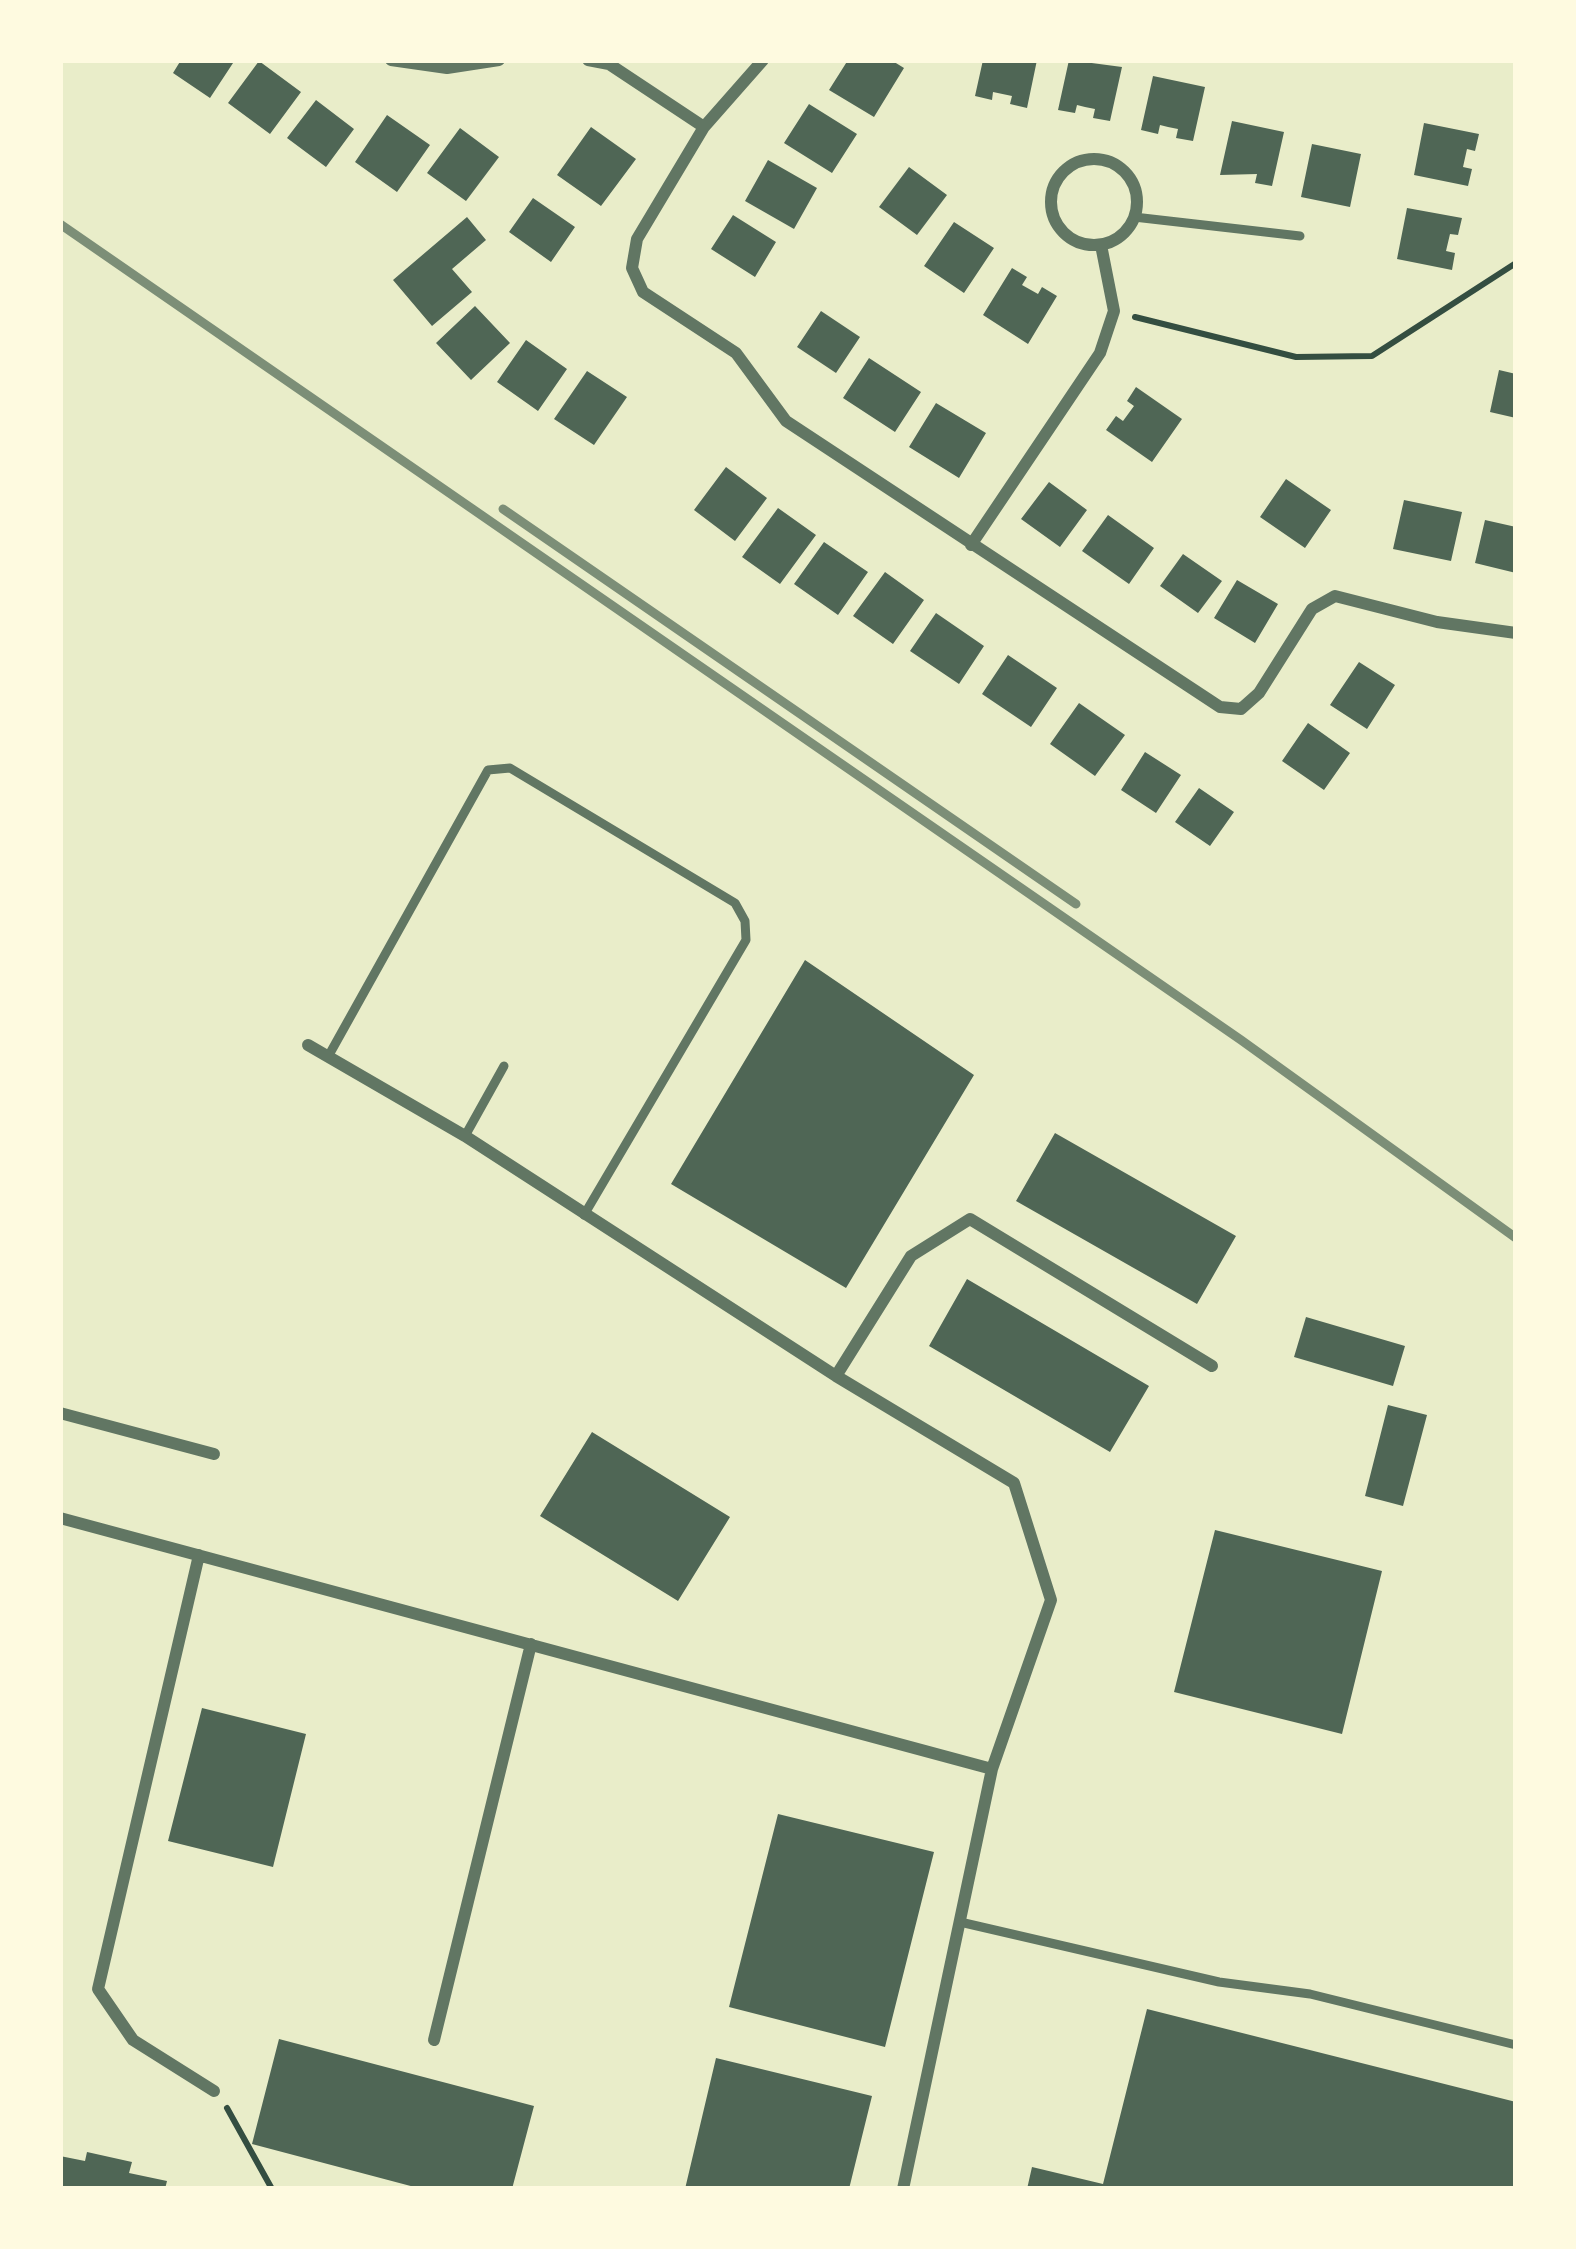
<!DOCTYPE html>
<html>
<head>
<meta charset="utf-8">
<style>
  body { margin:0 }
  #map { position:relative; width:1576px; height:2249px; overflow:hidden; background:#e9edc9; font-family:"PT Sans",sans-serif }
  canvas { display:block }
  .frame { position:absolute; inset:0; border:63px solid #fefae0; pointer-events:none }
</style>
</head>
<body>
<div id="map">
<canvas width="1576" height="2249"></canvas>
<div class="frame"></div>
</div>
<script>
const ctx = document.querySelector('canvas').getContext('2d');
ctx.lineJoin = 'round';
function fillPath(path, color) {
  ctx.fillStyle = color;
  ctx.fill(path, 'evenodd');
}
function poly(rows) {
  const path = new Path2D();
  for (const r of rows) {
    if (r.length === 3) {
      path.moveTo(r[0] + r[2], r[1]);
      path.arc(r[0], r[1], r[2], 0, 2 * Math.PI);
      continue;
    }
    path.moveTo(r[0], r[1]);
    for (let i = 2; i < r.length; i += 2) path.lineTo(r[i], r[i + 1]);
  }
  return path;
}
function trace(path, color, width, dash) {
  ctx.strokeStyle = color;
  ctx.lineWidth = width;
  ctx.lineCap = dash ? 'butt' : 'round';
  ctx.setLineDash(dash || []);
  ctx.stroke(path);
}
fillPath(poly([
  [181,60,235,60,210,98,173,73],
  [848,60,891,60,904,68,874,117,829,90],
  [983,60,1037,60,1027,108,1010,104,1012,96,993,92,992,100,975,96],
  [1069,60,1122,67,1110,121,1093,118,1095,109,1085,107,1077,105,1075,113,1058,110],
  [259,61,301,92,270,134,228,103],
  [1153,76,1205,87,1193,141,1176,138,1178,129,1168,127,1160,125,1158,134,1141,130],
  [316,100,354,129,326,167,287,138],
  [809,104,857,134,832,173,784,143],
  [387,115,430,145,397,192,355,162],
  [1232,121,1284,132,1272,186,1255,183,1257,174,1220,175],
  [1424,123,1479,134,1475,151,1467,149,1463,167,1472,169,1468,186,1414,175],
  [591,127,636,159,601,206,557,175],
  [460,128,499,157,466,201,427,173],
  [1312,144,1361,154,1350,207,1301,197],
  [768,160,817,188,794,229,745,201],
  [909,167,947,195,917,235,879,207],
  [533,198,575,227,551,262,509,232],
  [1407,208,1462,218,1458,235,1450,234,1446,251,1455,253,1452,270,1397,259],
  [733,215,776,242,755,277,711,249],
  [467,217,486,240,452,269,472,292,432,326,393,280],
  [954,222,994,248,964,293,924,266],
  [1012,268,1027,277,1022,285,1038,294,1042,287,1057,296,1028,344,983,315],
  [475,306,510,343,471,380,436,343],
  [821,311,860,337,836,373,797,347],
  [526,340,567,369,538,411,497,382],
  [869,358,921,392,895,432,843,398],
  [1499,370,1516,374,1516,418,1490,412],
  [587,371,627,397,594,445,554,419],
  [1136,387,1182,419,1152,462,1106,430,1116,416,1123,421,1134,406,1127,401],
  [936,403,986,433,959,478,909,447],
  [726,467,767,498,735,541,694,510],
  [1286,479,1331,510,1305,548,1260,517],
  [1049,482,1087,510,1060,547,1021,519],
  [1404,500,1462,512,1451,561,1393,549],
  [778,508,816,535,780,584,742,557],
  [1108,515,1154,548,1129,584,1082,551],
  [1485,520,1516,527,1516,573,1475,563],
  [824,542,868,572,838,615,794,584],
  [1183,554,1222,581,1198,613,1160,586],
  [885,572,924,600,893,644,853,616],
  [1237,580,1278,604,1255,643,1214,618],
  [936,613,984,646,959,684,910,651],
  [1008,655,1057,688,1031,727,982,694],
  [1359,662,1395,685,1367,729,1330,705],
  [1079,703,1125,735,1095,776,1050,744],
  [1308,723,1350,753,1324,790,1282,761],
  [1145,752,1181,775,1156,813,1121,790],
  [1199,788,1234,812,1210,846,1175,822],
  [805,960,974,1075,846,1288,671,1184],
  [1055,1133,1236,1236,1197,1304,1016,1201],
  [967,1279,1149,1386,1110,1452,929,1346],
  [1306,1317,1405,1346,1393,1386,1294,1357],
  [1388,1405,1427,1415,1403,1506,1365,1496],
  [592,1432,730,1517,678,1601,540,1516],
  [1215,1530,1382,1571,1342,1734,1174,1692],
  [202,1708,306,1734,273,1867,168,1841],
  [778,1814,934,1852,885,2047,729,2007],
  [1147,2009,1516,2102,1516,2189,1027,2189,1032,2167,1103,2184],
  [279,2039,534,2106,512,2189,422,2189,252,2144],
  [716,2058,872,2096,849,2189,685,2189],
  [87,2152,132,2162,129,2173,167,2181,165,2189,60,2189,60,2156,85,2161]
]), '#4f6655');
trace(poly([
  [1135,317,1296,357,1372,356,1516,263],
  [227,2108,272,2189]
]), '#344e41', 6);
trace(poly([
  [1134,217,1300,236],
  [329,1055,488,770,510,768,735,903,745,921,746,940,584,1215],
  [465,1136,504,1066],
  [960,1922,1219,1982,1310,1994,1516,2045]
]), '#617663', 9);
trace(poly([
  [391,60,447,68,499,60],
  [588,60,609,64,704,127],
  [763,60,704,127,637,239,632,268,643,292,736,353,786,421,1220,707,1241,709,1259,693,1312,609,1335,596,1437,622,1516,633],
  [1094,202,43],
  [971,545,1100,353,1114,311,1101,245],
  [308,1045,465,1136,836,1376,1014,1483,1051,1600,992,1769,903,2189],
  [836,1376,911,1256,970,1219,1212,1366],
  [60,1413,214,1454],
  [60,1518,992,1769],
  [199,1555,98,1989,133,2040,214,2091],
  [434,2040,531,1644]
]), '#617663', 12);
trace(poly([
  [60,224,1241,1040,1516,1238],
  [503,509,1076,904]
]), '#7c8e77', 9);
</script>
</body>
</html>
